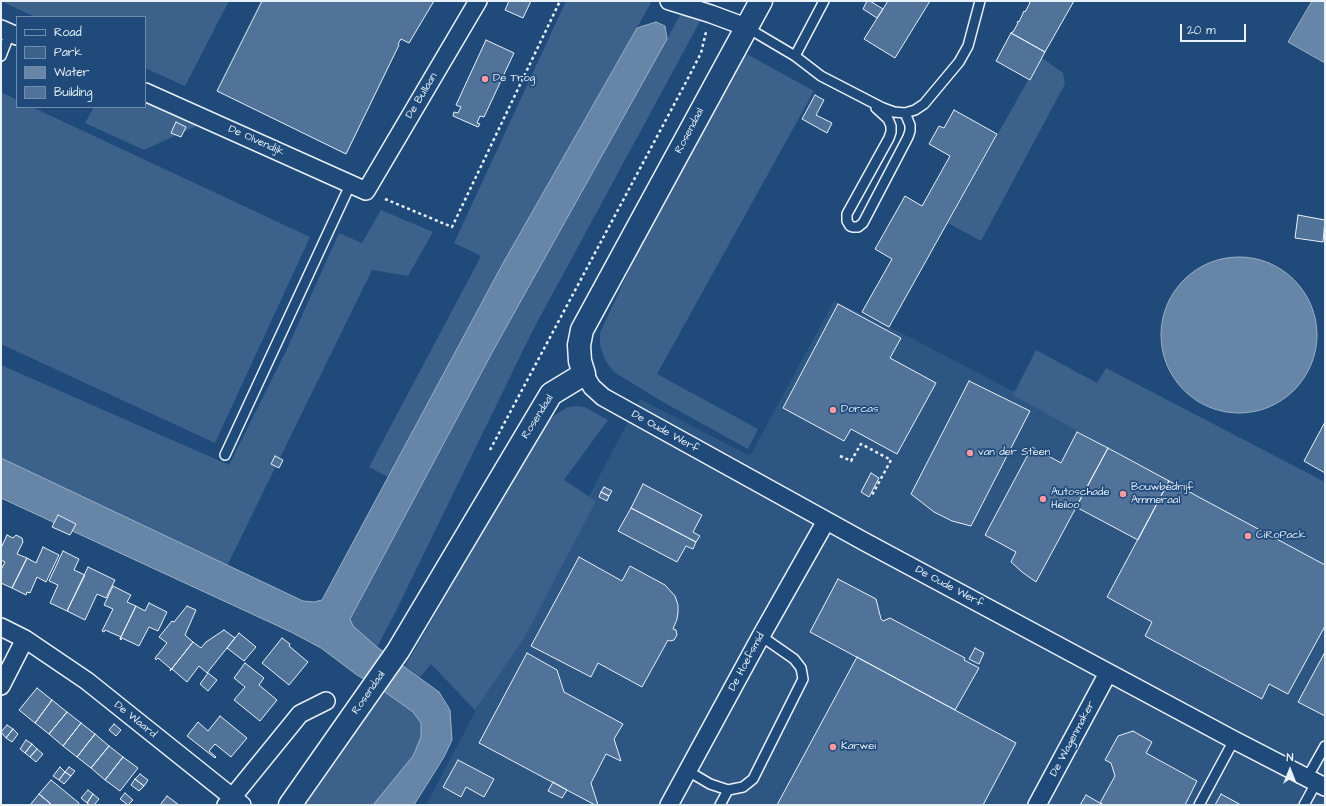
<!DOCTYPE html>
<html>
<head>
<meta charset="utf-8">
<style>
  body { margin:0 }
  #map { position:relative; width:1326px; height:806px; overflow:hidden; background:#1f4a7a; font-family:"Architects Daughter",sans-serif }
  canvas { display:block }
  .frame { position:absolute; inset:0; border:2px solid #e8f1f8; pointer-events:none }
  .legend { position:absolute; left:16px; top:16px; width:130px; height:92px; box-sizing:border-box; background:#1f4a7a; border:1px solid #6f8dac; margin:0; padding:5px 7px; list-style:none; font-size:12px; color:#e8f1f8 }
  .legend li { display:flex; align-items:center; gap:8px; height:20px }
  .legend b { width:20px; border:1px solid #6f8dac }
  .north { position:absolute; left:1270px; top:750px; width:40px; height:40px; -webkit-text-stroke:3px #1f4a7a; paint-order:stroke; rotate:0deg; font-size:11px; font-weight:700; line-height:16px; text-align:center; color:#e8f1f8 }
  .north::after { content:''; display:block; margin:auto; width:14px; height:18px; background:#e8f1f8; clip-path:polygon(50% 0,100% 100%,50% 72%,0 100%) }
  .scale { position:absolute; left:1180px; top:24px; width:66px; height:18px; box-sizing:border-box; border:2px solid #e8f1f8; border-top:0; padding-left:5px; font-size:12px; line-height:14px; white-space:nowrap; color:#e8f1f8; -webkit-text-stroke:3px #1f4a7a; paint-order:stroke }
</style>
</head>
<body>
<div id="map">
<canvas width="1326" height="806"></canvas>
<div class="frame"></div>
<ul class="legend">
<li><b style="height:5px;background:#1f4a7a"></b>Road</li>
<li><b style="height:11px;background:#3c628c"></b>Park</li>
<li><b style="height:11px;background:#6685a7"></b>Water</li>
<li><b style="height:11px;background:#517399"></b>Building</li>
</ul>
<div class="north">N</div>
<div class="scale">20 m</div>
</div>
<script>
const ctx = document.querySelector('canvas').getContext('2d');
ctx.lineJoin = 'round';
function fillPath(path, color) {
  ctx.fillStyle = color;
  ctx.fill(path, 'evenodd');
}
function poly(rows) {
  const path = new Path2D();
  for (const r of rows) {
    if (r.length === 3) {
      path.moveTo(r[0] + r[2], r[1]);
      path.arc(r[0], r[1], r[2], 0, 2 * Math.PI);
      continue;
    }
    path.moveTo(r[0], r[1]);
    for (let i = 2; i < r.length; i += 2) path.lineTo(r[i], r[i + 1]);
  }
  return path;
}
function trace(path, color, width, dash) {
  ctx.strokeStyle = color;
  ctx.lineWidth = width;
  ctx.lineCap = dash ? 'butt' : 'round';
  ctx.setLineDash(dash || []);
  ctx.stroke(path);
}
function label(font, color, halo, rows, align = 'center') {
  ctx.font = font + ' "Architects Daughter",sans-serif';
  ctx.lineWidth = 3.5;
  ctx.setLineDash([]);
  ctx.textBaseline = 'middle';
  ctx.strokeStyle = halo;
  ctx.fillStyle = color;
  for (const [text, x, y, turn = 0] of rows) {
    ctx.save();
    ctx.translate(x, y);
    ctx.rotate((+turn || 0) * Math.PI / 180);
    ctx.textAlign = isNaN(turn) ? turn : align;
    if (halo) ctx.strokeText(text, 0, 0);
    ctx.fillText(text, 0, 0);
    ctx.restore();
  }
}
fillPath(poly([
  [834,301,892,328,1325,554,1325,805,426,805,640,399,750,456]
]), '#2e5683');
fillPath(poly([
  [1,1,229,1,185,86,145,68,145,17,35,17],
  [566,1,652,1,502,265,388,477,369,467,481,256,454,243],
  [688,1,711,1,533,330,393,617,377,647,352,626,350,619,494,349],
  [743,52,814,91,657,374,758,429,748,449,663,402,614,372,605,360,600,345,600,333,644,238],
  [1041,57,1063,73,1065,84,981,241,948,223],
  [1,92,17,100,17,107,32,107,310,237,215,443,1,344],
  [145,98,203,123,144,150,85,123,94,107,145,107],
  [381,210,433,232,408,276,372,270,227,566,1,458,1,365,229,465,286,351,339,233,362,243],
  [1036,350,1097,383,1106,368,1325,482,1325,568,1013,395],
  [576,406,585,407,608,420,564,480,596,501,524,638,475,710,431,664,420,677,405,666,431,622,521,460,553,416,568,407],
  [385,692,413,712,421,723,421,737,413,756,373,805,300,805]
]), '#3c628c');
const water = poly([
  [1312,1,1325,1,1325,63,1288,42,1312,1],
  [656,22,665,26,667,39,494,349,350,619,353,626,377,647,439,692,450,710,452,740,444,757,414,805,373,805,413,756,421,737,421,723,413,712,385,692,357,675,321,648,291,632,1,498,1,458,303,601,314,602,322,600,502,265,637,28,656,22],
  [1239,335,78]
]);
fillPath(water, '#6685a7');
trace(water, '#9ab0c7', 1);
const building = poly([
  [262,1,434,1,409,43,401,39,398,44,399,45,346,154,217,91,262,1],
  [509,1,531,1,523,18,505,10,509,1],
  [867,1,870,1,883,9,877,18,863,9,867,1],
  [888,1,930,1,895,58,864,39,888,1],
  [1029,1,1074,1,1045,52,1011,33,1012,32,1013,32,1018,23,1017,23,1018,21,1019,22,1024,11,1025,12,1030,3,1029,2,1029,1],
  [1011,33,1045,52,1030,80,996,61,1011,33],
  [486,40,514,53,484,117,480,116,477,123,480,124,478,127,453,116,454,112,458,113,461,107,456,105,486,40],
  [815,95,824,100,816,115,832,123,827,133,802,119,815,95],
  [954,110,997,134,889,327,862,312,892,259,875,249,905,196,922,206,950,156,929,144,939,126,944,128,954,110],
  [176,122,186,127,181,137,171,133,176,122],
  [1298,215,1325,220,1323,242,1295,238,1298,215],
  [838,304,901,338,890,358,936,383,897,454,851,429,844,441,783,408,838,304],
  [969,381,1030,411,971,526,952,521,934,512,911,494,969,381],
  [1325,422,1325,473,1304,461,1325,422],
  [1077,432,1108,448,1036,582,1022,572,1011,562,1016,552,985,535,1032,447,1061,463,1077,432],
  [1108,448,1169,481,1138,540,1076,507,1108,448],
  [275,456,283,460,279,468,271,464,275,456],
  [871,473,879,478,869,497,861,492,871,473],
  [1169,481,1325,565,1325,626,1288,694,1269,684,1262,699,1145,636,1152,622,1107,597,1169,481],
  [643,484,702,515,693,532,700,536,696,542,631,508,643,484],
  [604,487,612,491,609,496,601,492,604,487],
  [601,492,609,496,607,501,599,497,601,492],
  [631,508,696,542,693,549,686,546,677,562,618,531,631,508],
  [58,515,76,524,70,535,52,527,58,515],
  [7,535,13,538,16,535,22,538,23,542,17,554,27,558,12,588,1,583,1,570,5,562,1,560,1,548,7,535],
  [43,547,59,555,46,582,37,577,30,593,27,592,26,595,12,588,27,558,36,563,43,547],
  [63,551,79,559,74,570,85,575,67,611,50,603,58,585,49,581,63,551],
  [579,557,622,581,630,566,665,585,675,596,678,605,678,613,677,619,673,629,676,630,677,635,674,640,670,641,668,640,642,687,598,663,591,677,531,646,579,557],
  [88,567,115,580,106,598,97,594,85,620,67,611,88,567],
  [838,579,876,599,881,619,883,621,890,618,965,658,964,660,979,668,955,710,810,632,838,579],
  [113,586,131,595,127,602,136,606,120,639,121,637,105,630,104,632,102,631,113,609,104,605,113,586],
  [149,603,167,612,158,631,149,627,139,646,122,638,121,640,120,639,136,606,145,611,149,603],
  [187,606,196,610,185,635,193,642,170,671,171,669,158,658,156,660,155,658,167,643,159,637,172,621,174,622,187,606],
  [224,630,235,638,207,673,199,666,187,682,172,669,170,671,193,642,201,648,206,642,224,630],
  [239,633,256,647,244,661,227,648,239,633],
  [282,638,290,644,289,646,308,662,289,685,262,663,282,638],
  [975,648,984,653,979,664,969,659,975,648],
  [1325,652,1325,716,1298,702,1325,652],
  [527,653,557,670,564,692,623,724,614,739,621,761,606,754,591,783,598,805,595,805,479,743,527,653],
  [857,657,1016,743,983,805,777,805,857,657],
  [245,663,264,678,259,685,277,700,260,721,234,700,245,687,234,678,245,663],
  [208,673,217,680,208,691,200,684,208,673],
  [37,688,52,700,35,723,19,710,37,688],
  [52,700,67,712,49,734,35,723,52,700],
  [67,712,81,723,63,746,49,734,67,712],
  [220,716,247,738,231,757,215,744,209,751,216,757,215,758,187,736,198,722,208,731,220,716],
  [81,723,95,734,77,757,63,746,81,723],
  [114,724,121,730,116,736,109,730,114,724],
  [7,725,13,729,6,738,1,732,7,725],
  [13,729,18,734,12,742,6,738,13,729],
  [1133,731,1152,742,1146,753,1197,781,1185,805,1104,805,1100,803,1115,776,1111,763,1105,760,1118,736,1133,731],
  [95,734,109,746,91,768,77,757,95,734],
  [26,740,32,744,25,753,20,749,26,740],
  [32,744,37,749,30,757,25,753,32,744],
  [109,746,123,757,105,780,91,768,109,746],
  [37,749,43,754,36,762,30,757,37,749],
  [123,757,138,768,120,791,105,780,123,757],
  [458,760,494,779,484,797,466,787,461,797,443,787,458,760],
  [60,767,65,772,59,780,53,776,60,767],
  [69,767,75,771,71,776,65,772,69,767],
  [65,772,71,776,64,784,59,780,65,772],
  [140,774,148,780,144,786,135,779,140,774],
  [135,779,144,786,139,791,131,785,135,779],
  [51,780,79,803,78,805,52,805,39,794,51,780],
  [553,782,567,790,562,798,548,791,553,782],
  [88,790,93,794,87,803,81,798,88,790],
  [125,793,133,800,128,805,120,799,125,793],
  [39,794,52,805,30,805,39,794],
  [93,794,99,799,94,805,90,805,87,803,93,794],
  [1221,794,1241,805,1215,805,1221,794],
  [1086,795,1100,803,1104,805,1080,805,1086,795],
  [167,796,179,805,160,805,167,796]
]);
fillPath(building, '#517399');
trace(building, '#e8f1f8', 1);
const service = poly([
  [746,27,795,56,821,76,883,108,894,112,905,113,915,110,924,104,959,62,968,46,980,1],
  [1,56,10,33],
  [795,56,824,1],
  [876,108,888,119,891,126,891,132,889,138,847,214,847,221,850,226,853,227,858,227,863,223,908,137,910,131,910,125,905,113],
  [225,455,351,183],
  [688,771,710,784,728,790,743,787,753,779,803,679,801,668,794,659,761,636],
  [1307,778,1325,746],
  [720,805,728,790],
  [1199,805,1234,740],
  [1304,805,1316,783]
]);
const minor = poly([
  [669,1,711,14,746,27],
  [1,29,17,36],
  [145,92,366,191,478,1],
  [584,374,592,387,603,397,865,542,1234,740,1325,787],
  [1,627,25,639,87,681,242,805],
  [1,686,25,639],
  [226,805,300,714,326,701],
  [669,805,761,636,826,521],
  [1037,805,1108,673]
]);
const tertiary = poly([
  [290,805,398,651,551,394,584,374,580,361,579,345,582,330,761,1]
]);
trace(service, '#e8f1f8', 12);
trace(minor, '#e8f1f8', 20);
trace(tertiary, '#e8f1f8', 25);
trace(poly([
  [385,199,452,227,560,1],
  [490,450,685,84,701,53,706,32],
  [840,456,851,461,861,444,891,460,871,497]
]), '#e8f1f8', 2.5, [3, 3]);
trace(service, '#1f4a7a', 9);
trace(minor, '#1f4a7a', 17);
trace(tertiary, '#1f4a7a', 22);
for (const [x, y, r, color] of [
  [485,79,4,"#ff9aa2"],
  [833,410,4,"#ff9aa2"],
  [970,453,4,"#ff9aa2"],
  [1123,494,4,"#ff9aa2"],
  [1043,499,4,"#ff9aa2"],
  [1248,536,4,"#ff9aa2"],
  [833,747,4,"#ff9aa2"]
]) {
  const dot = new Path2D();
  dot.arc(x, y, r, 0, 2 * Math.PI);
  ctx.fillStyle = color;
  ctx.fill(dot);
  trace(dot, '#1f4a7a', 1.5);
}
label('11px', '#e8f1f8', '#1f4a7a', [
  ["De Trog",493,79],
  ["Dorcas",841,410],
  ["van der Steen",978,453],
  ["Bouwbedrijf",1131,488],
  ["Ammeraal",1131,501],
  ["Autoschade",1051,493],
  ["Heiloo",1051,506],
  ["CiRoPack",1256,536],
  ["Karwei",841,747]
], 'left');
label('11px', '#e8f1f8', '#1f4a7a', [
  ["De Bullaan",422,96,-59],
  ["Rosendaal",690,131,-62],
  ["De Olvendijk",256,141,24],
  ["Rosendaal",538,417,-58],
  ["De Oude Werf",665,432,29],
  ["De Oude Werf",949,587,28],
  ["De Hoefsmid",747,662,-62],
  ["Rosendaal",369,693,-55],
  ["De Waard",135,720,39],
  ["De Wagenmaker",1073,739,-62]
]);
</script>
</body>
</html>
